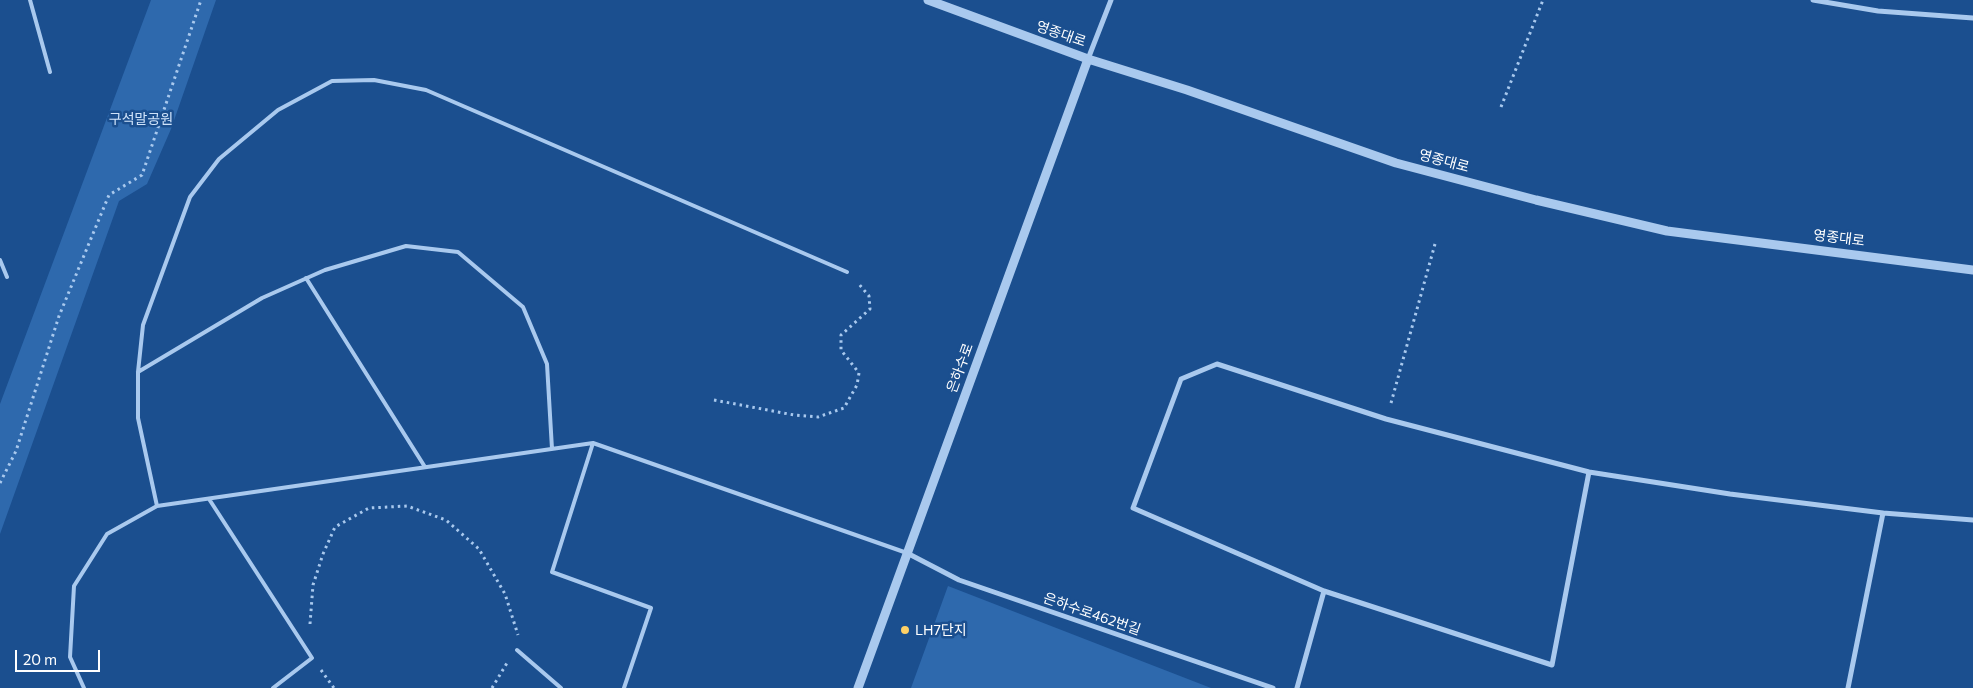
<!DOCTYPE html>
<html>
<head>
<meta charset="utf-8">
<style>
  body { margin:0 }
  #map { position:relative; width:1973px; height:688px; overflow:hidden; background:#1b4f8f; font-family:Commissioner,sans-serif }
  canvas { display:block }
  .scale { position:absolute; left:15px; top:650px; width:85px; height:22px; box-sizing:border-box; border:2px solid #fff; border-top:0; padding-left:6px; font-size:15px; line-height:18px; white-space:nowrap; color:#fff; -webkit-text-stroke:4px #1b4f8f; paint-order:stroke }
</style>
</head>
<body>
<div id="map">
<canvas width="1973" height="688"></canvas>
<div class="scale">20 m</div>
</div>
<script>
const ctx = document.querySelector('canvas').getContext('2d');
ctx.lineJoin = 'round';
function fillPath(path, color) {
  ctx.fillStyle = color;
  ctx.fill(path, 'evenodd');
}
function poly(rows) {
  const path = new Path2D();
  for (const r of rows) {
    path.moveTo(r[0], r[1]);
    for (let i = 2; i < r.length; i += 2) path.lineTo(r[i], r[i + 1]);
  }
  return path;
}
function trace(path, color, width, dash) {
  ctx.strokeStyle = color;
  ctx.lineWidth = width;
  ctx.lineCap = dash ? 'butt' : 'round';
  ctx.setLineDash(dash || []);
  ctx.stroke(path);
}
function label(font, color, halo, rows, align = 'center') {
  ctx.font = font + ' Commissioner,"Noto Sans KR",sans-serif';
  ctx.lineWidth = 5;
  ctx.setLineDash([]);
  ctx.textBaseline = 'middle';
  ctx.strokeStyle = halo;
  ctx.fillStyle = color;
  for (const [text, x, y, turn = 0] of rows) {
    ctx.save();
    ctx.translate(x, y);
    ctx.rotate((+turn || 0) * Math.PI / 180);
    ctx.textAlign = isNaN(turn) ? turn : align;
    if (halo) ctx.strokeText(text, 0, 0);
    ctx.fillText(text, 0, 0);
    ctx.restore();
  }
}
fillPath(poly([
  [151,0,216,0,171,129,147,184,119,201,0,534,0,404],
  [948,586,1211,688,911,688]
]), '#2e69ad');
trace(poly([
  [1501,107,1543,0],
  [714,400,794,415,818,417,844,408,857,385,859,373,841,350,841,335,870,309,869,296,858,283],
  [1391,403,1435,244],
  [0,483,16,451,59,316,109,195,142,175,201,0],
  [310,624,313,585,323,554,335,527,369,508,407,506,446,520,479,549,505,594,518,635],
  [321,670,334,688],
  [492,688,507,663]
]), '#a9c9ee', 3, [2.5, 4]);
trace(poly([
  [30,0,50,72],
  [0,260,7,277],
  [306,278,425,467],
  [138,372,262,298,325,270,406,246,458,252,523,307,547,364,552,449],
  [593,443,552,572,651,608,624,688],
  [209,499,312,658,273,688],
  [157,506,138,418,138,372,143,325,190,197,219,159,278,110,332,81,374,80,426,90,847,272],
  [517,650,561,688],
  [84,688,70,657,74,586,107,534,157,506,593,443,907,553]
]), '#a9c9ee', 4);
trace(poly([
  [1813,0,1878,11,1973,18],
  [1088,59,1111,0],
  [907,553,959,580,1273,688],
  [1324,591,1133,508,1181,379,1217,364,1386,419,1589,472,1730,494,1883,513,1973,520],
  [1297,688,1324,591,1552,665,1589,472],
  [1848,688,1883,513]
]), '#a9c9ee', 5);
trace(poly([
  [928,0,1088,59,1187,90,1396,163,1536,200,1667,231,1973,270],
  [858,688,1088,59]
]), '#a9c9ee', 9);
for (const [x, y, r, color] of [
  [905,630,5,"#ffd166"]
]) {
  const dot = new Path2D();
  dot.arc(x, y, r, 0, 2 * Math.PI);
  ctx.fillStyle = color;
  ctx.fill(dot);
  trace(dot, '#1b4f8f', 2);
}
label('14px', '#fff', '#1b4f8f', [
  ["영종대로",1061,34,19],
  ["영종대로",1444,161,15],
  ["영종대로",1839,238,7],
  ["은하수로",960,368,-70],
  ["은하수로462번길",1092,614,19]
]);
label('14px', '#cfe3fa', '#1b4f8f', [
  ["구석말공원",141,119]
]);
label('14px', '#fff', '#1b4f8f', [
  ["LH7단지",915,630]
], 'left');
</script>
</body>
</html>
